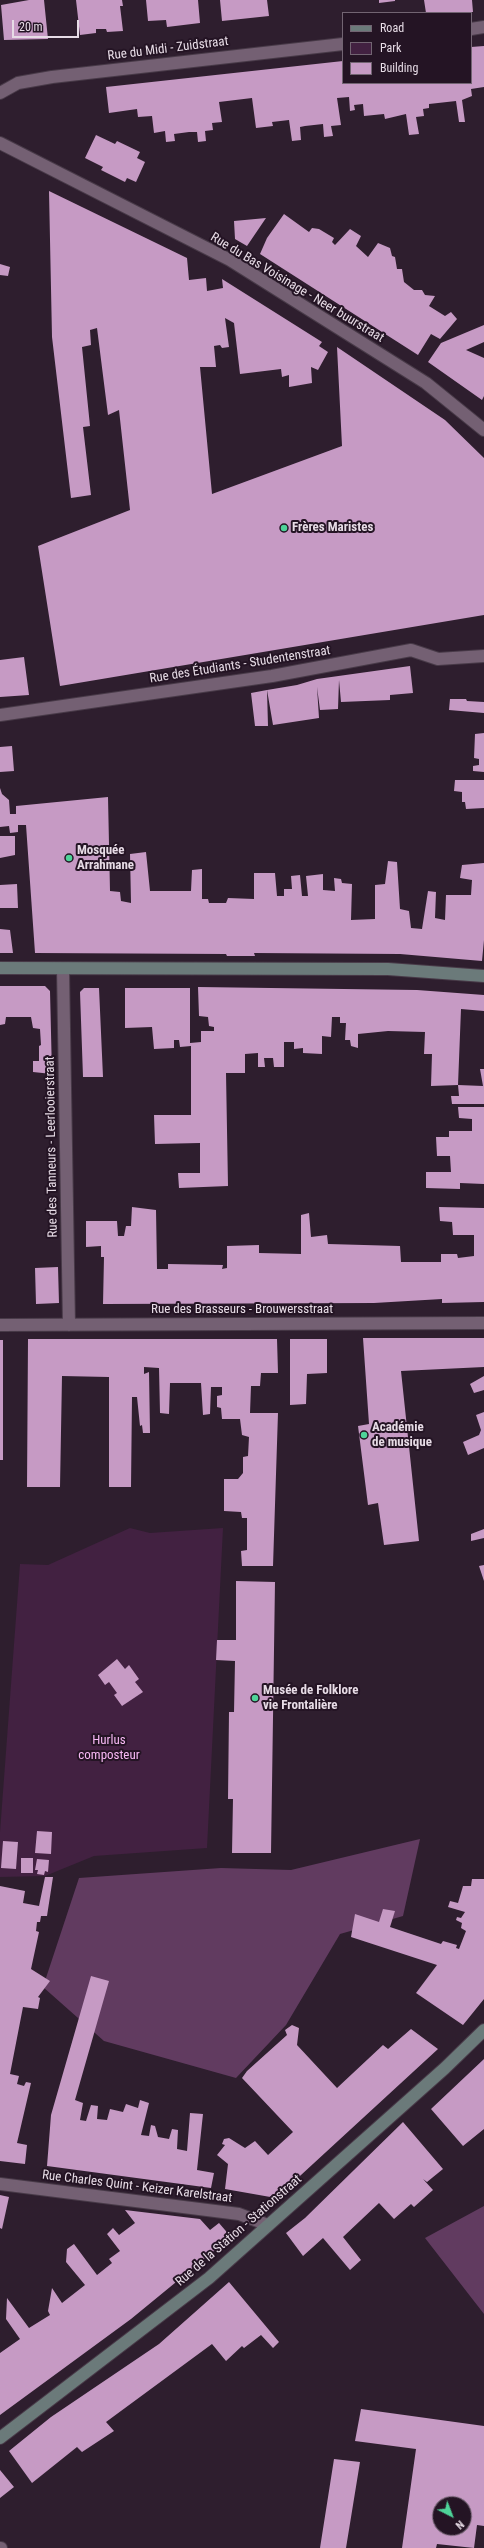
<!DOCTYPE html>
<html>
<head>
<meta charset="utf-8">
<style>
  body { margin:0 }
  #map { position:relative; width:484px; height:2548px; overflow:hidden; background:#2e1e2e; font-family:"Roboto Condensed",sans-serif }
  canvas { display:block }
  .legend { position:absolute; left:342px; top:12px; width:130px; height:72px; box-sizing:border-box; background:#241424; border:1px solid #726472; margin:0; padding:5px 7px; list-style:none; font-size:12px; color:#e7dce6 }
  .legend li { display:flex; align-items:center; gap:8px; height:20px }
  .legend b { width:20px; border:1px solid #726472 }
  .north { position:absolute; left:432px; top:2496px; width:40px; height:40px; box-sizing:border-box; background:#241424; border:1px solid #726472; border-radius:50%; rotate:138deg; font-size:11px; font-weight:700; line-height:16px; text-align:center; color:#e7dce6 }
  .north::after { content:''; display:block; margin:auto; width:14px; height:18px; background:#4ed399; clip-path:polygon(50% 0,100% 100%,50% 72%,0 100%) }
  .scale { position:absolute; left:12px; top:20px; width:67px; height:18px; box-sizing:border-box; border:2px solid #e7dce6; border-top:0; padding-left:5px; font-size:12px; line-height:14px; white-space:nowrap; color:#e7dce6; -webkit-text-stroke:3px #241424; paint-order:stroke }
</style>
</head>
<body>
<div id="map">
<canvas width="484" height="2548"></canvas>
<ul class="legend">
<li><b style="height:5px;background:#6b7a7a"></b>Road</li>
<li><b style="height:11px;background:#422141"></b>Park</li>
<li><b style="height:11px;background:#c69ac4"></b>Building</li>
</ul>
<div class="north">N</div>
<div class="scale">20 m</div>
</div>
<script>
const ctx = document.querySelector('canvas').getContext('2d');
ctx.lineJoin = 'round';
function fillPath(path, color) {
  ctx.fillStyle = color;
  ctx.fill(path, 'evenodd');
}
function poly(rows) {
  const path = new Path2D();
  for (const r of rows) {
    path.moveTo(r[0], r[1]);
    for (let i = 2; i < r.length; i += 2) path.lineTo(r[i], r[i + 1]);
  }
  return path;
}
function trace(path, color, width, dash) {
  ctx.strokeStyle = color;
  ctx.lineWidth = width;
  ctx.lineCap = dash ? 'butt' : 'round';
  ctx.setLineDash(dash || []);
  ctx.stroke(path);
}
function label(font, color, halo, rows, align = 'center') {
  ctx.font = font + ' "Roboto Condensed",sans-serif';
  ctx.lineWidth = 4;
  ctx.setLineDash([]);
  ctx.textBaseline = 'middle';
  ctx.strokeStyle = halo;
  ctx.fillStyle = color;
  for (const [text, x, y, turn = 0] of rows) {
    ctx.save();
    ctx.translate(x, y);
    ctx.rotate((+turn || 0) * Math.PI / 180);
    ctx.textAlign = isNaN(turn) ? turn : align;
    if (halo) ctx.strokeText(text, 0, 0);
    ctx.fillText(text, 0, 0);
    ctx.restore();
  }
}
fillPath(poly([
  [130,1528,150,1533,223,1528,207,1848,94,1856,45,1876,0,1877,0,1832,20,1564,48,1565]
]), '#422141');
fillPath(poly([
  [420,1839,403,1916,340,1934,286,2025,236,2078,104,2041,43,1987,79,1878,221,1868,291,1870],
  [484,2206,484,2314,425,2238]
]), '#613b60');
fillPath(poly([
  [29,0,44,0,48,39,4,40,1,5],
  [76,0,122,0,123,6,120,6,123,31,107,32,106,29,96,29,96,33,80,35],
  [146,0,198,0,200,23,167,27,166,20,148,21],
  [220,0,267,0,269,16,222,21],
  [379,0,395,0,395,1,379,3],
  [424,0,472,0,473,12,426,13],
  [484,46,484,87,471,89,472,96,462,100,465,122,459,122,456,101,429,104,429,108,423,109,424,116,416,117,419,134,409,135,406,114,385,119,384,114,364,116,363,104,354,105,355,110,350,111,349,97,337,98,341,125,331,126,333,136,324,137,323,124,305,126,300,127,301,140,292,141,289,120,272,122,273,126,256,128,252,98,219,102,222,122,212,123,213,130,205,131,206,141,198,142,197,132,189,132,174,134,175,141,166,142,165,131,154,133,152,116,138,117,137,109,109,113,106,87,343,61,343,83,471,83,471,47],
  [96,135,115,144,117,141,140,152,137,158,145,162,136,182,127,178,125,182,101,170,103,167,85,158],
  [49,191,187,258,189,280,206,278,207,291,223,288,222,279,322,342,319,346,328,352,318,370,311,367,312,383,289,387,289,375,282,377,281,369,240,374,234,323,225,318,229,347,222,348,220,345,214,346,216,367,200,367,212,494,342,446,337,347,445,420,484,458,484,615,60,686,38,546,130,510,119,410,108,415,97,328,90,330,91,345,82,347,90,426,83,427,91,495,71,498,52,337],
  [284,214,309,232,312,228,319,229,334,238,332,242,335,245,350,229,361,236,356,246,368,257,378,243,390,248,392,256,395,257,397,269,402,269,404,282,414,290,422,290,425,295,435,296,429,306,445,316,451,312,457,319,440,339,431,334,418,355,260,254,267,238],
  [266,218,247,246,235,239,234,221],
  [0,264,10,267,8,276,0,275],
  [484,325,484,342,466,350,484,358,484,396,482,400,428,362,441,343],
  [24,657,29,695,0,697,0,660],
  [410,666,413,693,390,695,390,700,341,702,339,680,338,709,320,710,317,687,319,718,273,725,267,690,297,685,317,679],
  [267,690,268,726,255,726,251,693],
  [450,699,466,699,467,701,484,702,484,713,449,710],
  [484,733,484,772,473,771,473,766,479,765,479,759,474,758,475,734],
  [12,746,14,771,0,772,0,747],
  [455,780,484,780,484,808,466,809,465,802,462,802,462,792,454,791],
  [0,788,2,794,9,800,10,814,16,814,16,806,108,797,110,891,120,892,121,901,131,903,130,854,146,852,150,891,191,891,192,870,202,869,202,899,208,899,209,903,226,903,228,898,254,899,254,873,275,873,277,896,284,896,284,889,292,889,291,876,300,875,302,896,308,896,306,876,323,874,323,890,335,891,334,878,341,879,342,883,352,884,351,920,375,919,375,885,385,884,388,861,397,862,400,909,409,911,411,928,422,929,428,891,436,892,435,918,445,920,446,895,471,895,472,880,460,878,462,865,484,863,484,940,482,961,400,954,254,953,255,956,227,956,226,954,35,953,26,825,18,825,18,832,10,833,9,826,0,827],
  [0,836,15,836,15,855,0,858],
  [17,884,18,908,0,908,0,885],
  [0,929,10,930,13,953,0,953],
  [0,986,45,986,50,991,52,1074,33,1072,33,1061,39,1061,39,1046,41,1045,40,1029,33,1028,31,1017,6,1017,5,1024,0,1025],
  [198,987,417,990,484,995,484,1011,461,1009,458,1085,483,1086,480,1069,484,1069,484,1104,452,1104,451,1096,459,1096,458,1085,431,1086,432,1054,424,1054,425,1032,388,1031,358,1034,358,1048,351,1046,350,1040,345,1040,346,1023,340,1023,340,1017,332,1017,331,1037,322,1036,322,1054,303,1053,303,1048,294,1049,294,1042,284,1042,284,1067,274,1067,273,1058,264,1058,265,1067,258,1067,258,1053,245,1054,245,1073,226,1073,228,1186,179,1188,178,1173,200,1173,200,1143,155,1144,154,1115,191,1115,191,1046,180,1047,179,1040,174,1040,174,1048,154,1049,152,1027,125,1028,125,988,190,988,190,1043,201,1042,201,1031,214,1031,214,1027,209,1026,208,1017,199,1016],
  [84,988,99,988,103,1077,83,1077,80,992],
  [458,1107,484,1107,484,1184,460,1183,460,1189,426,1188,426,1172,451,1172,450,1156,437,1156,436,1137,449,1137,449,1131,472,1131,472,1119,459,1118],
  [132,1207,156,1210,157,1269,168,1269,168,1264,223,1265,222,1269,227,1268,227,1246,259,1245,259,1253,301,1254,301,1215,309,1213,311,1237,327,1235,328,1244,400,1246,401,1262,441,1262,441,1254,457,1254,458,1258,474,1256,474,1235,453,1235,452,1222,440,1221,439,1207,484,1208,484,1302,442,1303,442,1299,374,1303,103,1304,104,1257,101,1257,101,1246,86,1247,86,1221,117,1221,118,1236,124,1236,126,1226,131,1226],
  [58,1267,59,1303,36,1304,35,1268],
  [363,1338,484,1338,484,1367,401,1371,419,1541,384,1545,378,1503,368,1505,358,1426,369,1424],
  [28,1339,277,1339,278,1373,261,1373,260,1386,251,1386,250,1413,278,1413,273,1566,242,1566,241,1551,247,1550,247,1518,242,1518,241,1512,224,1511,224,1479,238,1479,243,1473,243,1457,248,1456,249,1437,242,1435,240,1419,222,1419,221,1408,217,1407,217,1396,222,1395,222,1387,211,1387,210,1414,203,1415,201,1383,170,1383,169,1414,160,1413,159,1368,144,1367,144,1374,149,1372,150,1433,143,1433,142,1425,140,1426,137,1397,132,1397,131,1487,109,1487,109,1377,62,1376,60,1487,27,1487],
  [290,1339,327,1339,327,1373,307,1374,306,1404,290,1405],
  [0,1340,3,1340,3,1460,0,1460],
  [484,1376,484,1390,474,1393,470,1384],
  [484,1412,484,1448,468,1455,463,1442,479,1435,481,1430,476,1415],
  [484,1529,484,1538,471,1541,471,1534],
  [484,1565,484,1581,479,1566],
  [236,1581,275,1582,271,1853,232,1853,233,1799,228,1799,229,1712,234,1712,235,1661,216,1660,217,1640,236,1640],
  [117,1659,125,1669,129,1665,139,1679,135,1682,143,1692,122,1706,114,1695,117,1693,109,1682,105,1685,98,1675],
  [37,1831,52,1832,51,1854,35,1853],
  [3,1841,18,1842,16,1869,1,1868],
  [21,1858,33,1858,33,1873,21,1873],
  [37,1859,49,1860,48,1872,45,1871,44,1875,37,1874,38,1870,35,1870],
  [45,1877,53,1877,47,1916,41,1916,40,1922,37,1922,36,1931,39,1932,31,1969,50,1981,38,1997,40,1998,38,2009,23,2007,10,2074,19,2076,17,2084,24,2086,26,2082,31,2083,17,2143,27,2145,25,2164,0,2161,0,1886,25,1891,23,1903,39,1906],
  [472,1879,484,1879,484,1999,463,2025,416,1993,437,1965,351,1937,355,1914,379,1922,383,1909,395,1911,390,1927,441,1944,443,1941,457,1945,456,1948,459,1949,466,1931,461,1928,462,1923,456,1920,457,1917,461,1918,465,1912,448,1907,450,1901,458,1903,463,1886,471,1886],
  [91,1976,109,1981,75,2100,83,2103,80,2120,86,2121,91,2105,98,2106,97,2119,107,2120,110,2109,123,2112,126,2104,138,2108,140,2100,149,2103,141,2135,149,2136,151,2125,155,2126,158,2137,169,2139,172,2129,178,2130,177,2149,187,2151,190,2113,203,2114,197,2170,214,2173,211,2188,47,2166,51,2115],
  [292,2025,299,2028,297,2045,337,2088,383,2045,388,2049,411,2029,438,2049,276,2198,225,2189,228,2164,217,2155,225,2145,222,2144,224,2139,229,2138,245,2148,255,2141,268,2155,293,2132,242,2078,247,2071,287,2035,285,2030],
  [484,2059,484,2129,463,2146,431,2109],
  [403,2122,443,2169,427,2182,423,2179,433,2190,414,2207,411,2204,394,2219,379,2203,343,2237,361,2260,350,2270,323,2238,303,2256,286,2233,305,2218],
  [0,2195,9,2197,2,2229,0,2228],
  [125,2210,200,2219,210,2230,219,2223,231,2237,131,2319,0,2415,0,2353,20,2339,6,2319,7,2298,29,2328,50,2315,48,2311,52,2288,62,2303,85,2285,66,2262,67,2249,74,2244,97,2275,112,2263,109,2259,120,2251,107,2234,113,2228,119,2235,135,2223],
  [229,2282,279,2342,273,2348,261,2335,244,2348,242,2346,226,2361,212,2344,106,2422,114,2431,82,2452,77,2447,32,2483,9,2451,51,2417,159,2344],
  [361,2409,484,2426,484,2526,477,2525,474,2548,437,2544,436,2548,402,2548,416,2449,355,2441],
  [440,2504,464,2504,464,2528,440,2528],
  [334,2459,360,2462,346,2548,320,2548],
  [0,2470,14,2487,0,2498]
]), '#c69ac4');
const street = poly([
  [471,29,484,27],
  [0,93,18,83,52,77,343,44],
  [0,143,230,260,426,383,484,430],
  [0,715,272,676,411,650,438,659,484,656],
  [63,969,69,1325],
  [0,1325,484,1323],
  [0,2184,239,2214,268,2225],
  [0,2548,1,2548]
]);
const secondary = poly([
  [0,968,388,969,484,976],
  [0,2438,209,2278,445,2068,484,2030]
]);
trace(street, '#483a48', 14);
trace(secondary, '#483a48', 14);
trace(street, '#746073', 12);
trace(secondary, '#6b7a7a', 12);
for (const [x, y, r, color] of [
  [284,528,4,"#4ed399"],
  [69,858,4,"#4ed399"],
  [364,1435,4,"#4ed399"],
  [255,1698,4,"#4ed399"]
]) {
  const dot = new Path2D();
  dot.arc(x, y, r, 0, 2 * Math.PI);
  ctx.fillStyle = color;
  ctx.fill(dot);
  trace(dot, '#241424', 1.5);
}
label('13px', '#e7dce6', '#241424', [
  ["Rue du Midi - Zuidstraat",168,49,-7],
  ["Rue du Bas Voisinage - Neer buurstraat",297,288,31],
  ["Rue des Étudiants - Studentenstraat",240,665,-9],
  ["Rue des Tanneurs - Leerlooierstraat",52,1147,-91],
  ["Rue des Brasseurs - Brouwersstraat",242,1310],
  ["Rue Charles Quint - Keizer Karelstraat",137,2187,7],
  ["Rue de la Station - Stationstraat",239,2231,-41]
]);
label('bold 13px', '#e7dce6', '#241424', [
  ["Frères Maristes",292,528],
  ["Mosquée",77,851],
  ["Arrahmane",77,866],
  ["Académie",372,1428],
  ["de musique",372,1443],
  ["Musée de Folklore",263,1691],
  ["vie Frontalière",263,1706]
], 'left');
label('13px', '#f7b8f4', '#241424', [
  ["Hurlus",109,1741],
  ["composteur",109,1756]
]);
</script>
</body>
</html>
